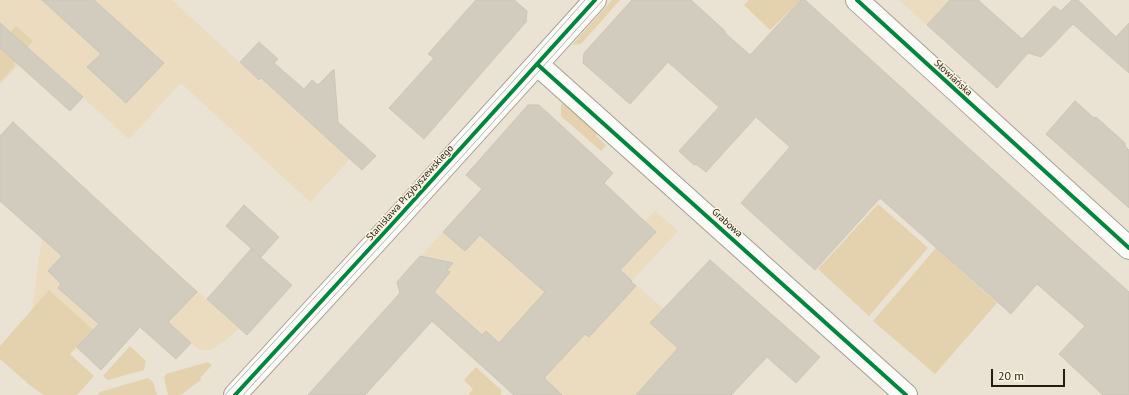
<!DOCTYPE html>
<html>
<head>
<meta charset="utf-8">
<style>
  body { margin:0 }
  #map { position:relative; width:1129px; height:395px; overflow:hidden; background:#eae2d2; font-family:"PT Sans",sans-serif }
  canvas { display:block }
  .scale { position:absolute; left:991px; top:369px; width:74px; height:18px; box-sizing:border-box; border:2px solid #221c11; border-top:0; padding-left:5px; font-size:12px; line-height:14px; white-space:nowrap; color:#221c11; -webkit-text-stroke:3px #fdf3e1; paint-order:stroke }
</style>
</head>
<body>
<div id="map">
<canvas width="1129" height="395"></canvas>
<div class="scale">20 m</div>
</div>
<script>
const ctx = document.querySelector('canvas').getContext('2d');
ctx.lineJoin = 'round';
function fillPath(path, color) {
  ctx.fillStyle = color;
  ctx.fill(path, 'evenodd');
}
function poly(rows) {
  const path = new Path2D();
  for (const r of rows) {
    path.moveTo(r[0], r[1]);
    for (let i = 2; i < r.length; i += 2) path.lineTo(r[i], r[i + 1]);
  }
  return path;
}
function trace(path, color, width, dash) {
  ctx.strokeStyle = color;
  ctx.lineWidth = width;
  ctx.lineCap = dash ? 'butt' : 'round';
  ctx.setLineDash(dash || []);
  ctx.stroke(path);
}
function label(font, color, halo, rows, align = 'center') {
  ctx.font = font + ' "PT Sans",sans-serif';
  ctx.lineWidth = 3;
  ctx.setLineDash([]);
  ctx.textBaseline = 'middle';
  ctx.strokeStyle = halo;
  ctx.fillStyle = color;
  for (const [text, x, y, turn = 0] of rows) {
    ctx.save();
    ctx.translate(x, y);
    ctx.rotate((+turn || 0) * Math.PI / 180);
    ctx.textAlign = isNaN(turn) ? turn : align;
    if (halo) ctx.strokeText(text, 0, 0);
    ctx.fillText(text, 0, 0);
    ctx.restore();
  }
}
fillPath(poly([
  [0,0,172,0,259,80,261,81,262,80,350,159,310,202,181,83,129,139,29,49,16,63,19,65,0,85],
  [899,0,950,0,927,25],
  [482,189,507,211,609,260,655,211,678,231,632,281,680,323,767,357,731,395,514,395,400,293,397,282],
  [49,231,157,255,239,328,230,337,211,350,200,350,191,343,176,359,140,327,101,370,32,309,42,238]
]), '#ebdcc0');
fillPath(poly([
  [612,0,620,0,581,44,572,45],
  [749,0,801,0,770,30,744,5],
  [16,26,33,41,13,63,15,66,0,82,0,43],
  [567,99,599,128,596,136,606,145,601,151,561,116,561,105],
  [878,204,928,248,869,316,818,269],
  [936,248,997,303,935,374,873,321],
  [49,290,93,330,70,354,94,376,77,395,44,395,32,387,0,359,0,346],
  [130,346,146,361,144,370,108,380,103,376],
  [208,362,212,365,200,378,201,380,181,395,168,395,164,378,166,374],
  [476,367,501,390,501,395,468,395,473,389,464,380],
  [148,378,153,382,157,395,97,395,100,392]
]), '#e3d2ad');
const building = poly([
  [42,0,94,0,164,63,126,103,87,67,101,54,42,0],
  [476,0,514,0,527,11,526,22,424,139,389,108,434,58,428,54,476,0],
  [632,0,691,0,725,31,725,33,750,55,801,0,805,0,944,126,1129,292,1129,395,1103,395,1059,354,1085,326,1037,284,1011,314,880,198,815,270,741,203,790,147,756,117,706,172,696,164,694,165,679,151,719,107,668,62,630,104,583,63,584,53,632,0],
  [950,0,978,0,1022,39,1054,6,1061,11,1072,0,1078,0,1116,37,1129,23,1129,73,1073,24,1041,57,1028,53,997,88,927,25,950,0],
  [0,23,83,97,70,111,0,48,0,23],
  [259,42,278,59,274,63,304,89,312,80,318,85,334,69,338,122,376,156,362,170,261,78,259,80,240,62,259,42],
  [1075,101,1094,118,1096,117,1125,143,1125,146,1129,150,1129,208,1046,134,1075,101],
  [528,105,539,105,613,173,604,183,656,232,620,270,632,281,631,282,636,286,589,337,585,334,544,378,562,395,514,395,432,321,365,395,308,395,400,293,397,282,420,256,453,263,447,270,450,272,434,292,482,335,486,331,499,343,545,292,480,235,465,251,443,232,482,189,466,175,528,105],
  [13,122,197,292,168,322,191,343,176,359,140,327,101,370,77,347,99,324,58,288,61,284,48,271,62,256,0,201,0,136,13,122],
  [244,205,279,237,261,257,226,226,244,205],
  [251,249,292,285,247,335,207,299,251,249],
  [710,260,820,357,796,383,767,357,731,395,636,395,678,348,650,323,710,260]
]);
fillPath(building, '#d2ccbe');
trace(building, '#cbc5b8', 1);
const minor = poly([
  [857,0,1129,248],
  [537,64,906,395],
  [235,395,394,222,595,0]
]);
trace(minor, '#a59f92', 24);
trace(minor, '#fcfbf8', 22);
trace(poly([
  [225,395,506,89,585,0],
  [243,395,458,161,603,0]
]), '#b8b6b3', 1);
trace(poly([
  [857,0,1129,248],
  [537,64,906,395],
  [235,395,394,222,595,0]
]), '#00873e', 4);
label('10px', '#221c11', '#fdf3e1', [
  ["Słowiańska",953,78,43],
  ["Stanisława Przybyszewskiego",410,193,-48],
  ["Grabowa",727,223,42]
]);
</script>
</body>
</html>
